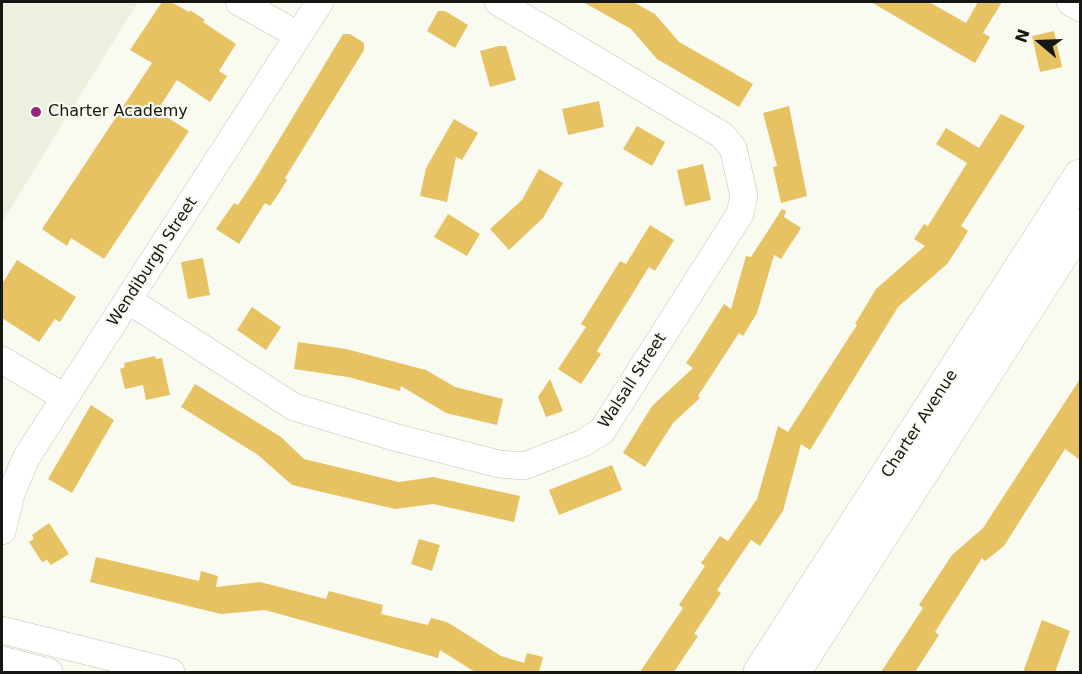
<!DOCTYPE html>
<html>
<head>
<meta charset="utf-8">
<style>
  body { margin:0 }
  #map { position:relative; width:1082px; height:674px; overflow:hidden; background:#f9fbf1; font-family:"DejaVu Sans",sans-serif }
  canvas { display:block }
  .frame { position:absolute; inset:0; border:3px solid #161613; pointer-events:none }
  .north { position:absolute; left:1010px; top:12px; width:60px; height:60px; -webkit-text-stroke:4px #f9fbf1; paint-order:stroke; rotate:289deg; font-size:16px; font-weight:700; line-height:24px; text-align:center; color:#161613 }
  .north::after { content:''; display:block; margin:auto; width:21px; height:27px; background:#161613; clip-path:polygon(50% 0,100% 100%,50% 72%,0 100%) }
</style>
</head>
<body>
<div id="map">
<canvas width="1082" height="674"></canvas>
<div class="frame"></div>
<div class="north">N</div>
</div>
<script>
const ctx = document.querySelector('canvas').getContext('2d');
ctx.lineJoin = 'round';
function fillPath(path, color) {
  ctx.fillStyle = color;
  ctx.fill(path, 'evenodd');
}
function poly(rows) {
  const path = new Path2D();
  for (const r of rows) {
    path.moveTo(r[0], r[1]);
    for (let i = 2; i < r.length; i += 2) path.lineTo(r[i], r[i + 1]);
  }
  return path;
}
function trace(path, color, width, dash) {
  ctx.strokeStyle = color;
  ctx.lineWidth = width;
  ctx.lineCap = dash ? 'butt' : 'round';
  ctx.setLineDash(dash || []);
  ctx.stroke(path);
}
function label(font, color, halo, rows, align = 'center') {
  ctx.font = font + ' "DejaVu Sans",sans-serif';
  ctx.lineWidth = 4.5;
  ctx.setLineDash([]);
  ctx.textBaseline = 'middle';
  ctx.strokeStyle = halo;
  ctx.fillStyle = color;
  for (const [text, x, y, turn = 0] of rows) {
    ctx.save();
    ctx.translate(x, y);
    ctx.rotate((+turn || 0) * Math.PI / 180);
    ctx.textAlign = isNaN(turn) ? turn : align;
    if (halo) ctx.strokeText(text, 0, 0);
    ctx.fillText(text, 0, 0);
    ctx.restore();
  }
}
fillPath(poly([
  [2,2,138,2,2,222]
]), '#ecf0de');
fillPath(poly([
  [162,2,171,2,189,12,190,10,205,20,203,22,236,44,219,71,227,76,210,102,177,80,157,111,189,131,104,259,71,238,67,246,42,229,152,63,130,50],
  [583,2,633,2,655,14,679,42,753,84,739,107,657,59,631,29],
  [871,2,929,2,966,23,978,2,1002,2,983,33,990,37,975,63],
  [438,11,445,11,468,25,455,48,427,31],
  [1054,31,1062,67,1040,72,1032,36],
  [343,34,350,34,364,43,364,50,285,178,287,180,279,193,270,206,265,203,239,244,216,229,234,203,238,205,256,178],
  [499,46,506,46,516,80,490,87,480,51],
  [599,101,604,127,568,135,562,109],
  [789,106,807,196,781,203,773,167,777,166,763,113],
  [1001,114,1025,126,961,226,968,231,959,246,947,264,898,307,810,450,801,444,783,511,760,546,751,540,717,590,721,593,694,634,698,636,674,672,640,672,683,608,679,605,705,566,701,563,711,549,720,536,728,541,757,499,778,426,788,432,857,325,855,324,876,289,925,246,914,239,924,224,928,226,967,163,936,144,946,128,979,148],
  [454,119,478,133,462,160,456,157,447,202,420,196,426,168],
  [637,126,665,142,652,166,623,149],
  [703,164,711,200,685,206,677,170],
  [539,169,563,183,543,218,509,250,490,229,522,200],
  [782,209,786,211,784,217,801,228,781,259,774,255,757,313,743,336,739,333,698,396,700,398,673,423,645,467,623,453,652,406,693,368,686,363,695,350,724,304,731,309,746,256,751,257],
  [448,214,480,234,467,256,434,237],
  [650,225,674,240,655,271,649,267,597,351,601,354,581,384,558,369,586,327,581,324,620,261,626,264],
  [203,258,210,295,188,299,181,262],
  [17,260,76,297,60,322,55,319,39,342,2,318,2,284],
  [252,307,281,327,266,350,237,330],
  [298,342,346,349,426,370,455,387,503,399,497,425,446,413,401,386,400,391,348,377,294,369],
  [155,356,156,359,162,358,170,395,146,400,143,385,125,389,120,369,125,367,124,363],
  [550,379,563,411,546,417,538,397],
  [1080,379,1080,460,1065,449,1004,546,985,561,982,558,935,632,939,635,915,672,881,672,923,608,919,605,952,555,983,528],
  [195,384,281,437,304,459,399,482,433,477,520,496,514,522,433,504,395,509,292,485,258,455,181,407],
  [91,405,114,420,72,493,48,479],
  [612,465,622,490,559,515,549,490],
  [49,523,69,554,51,565,47,560,42,562,29,542,34,539,32,535],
  [419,539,440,545,432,571,411,564],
  [96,557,199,581,201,571,218,576,216,587,260,582,326,599,329,591,383,605,381,614,428,625,431,618,447,622,501,656,524,663,527,653,543,657,539,672,475,672,440,650,438,658,265,610,221,614,90,582],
  [1042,620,1070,631,1055,672,1023,672]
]), '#e7c262');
const minor = poly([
  [239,2,298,35],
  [1070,2,1080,8],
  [128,300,294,407,394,437,499,464,524,466,583,443,602,431,740,214,744,196,733,148,722,135,498,2],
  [2,360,64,397],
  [2,531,11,494,26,458,320,2],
  [2,630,171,672],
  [2,660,49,672]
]);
const tertiary = poly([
  [760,672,1080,176],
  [794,672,1080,226]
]);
trace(minor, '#c0c2b8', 28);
trace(tertiary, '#c0c2b8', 34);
trace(minor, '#fff', 27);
trace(tertiary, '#fff', 33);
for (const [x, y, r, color] of [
  [36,112,6,"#9d237b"]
]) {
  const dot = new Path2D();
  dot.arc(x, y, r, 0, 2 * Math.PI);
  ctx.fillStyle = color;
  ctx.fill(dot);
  trace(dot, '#f9fbf1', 2);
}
label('16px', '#161613', '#f9fbf1', [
  ["Charter Academy",48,112]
], 'left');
label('16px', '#161613', '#f9fbf1', [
  ["Wendiburgh Street",153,262,-57],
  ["Walsall Street",633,381,-57],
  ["Charter Avenue",920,424,-57]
]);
</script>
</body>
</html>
